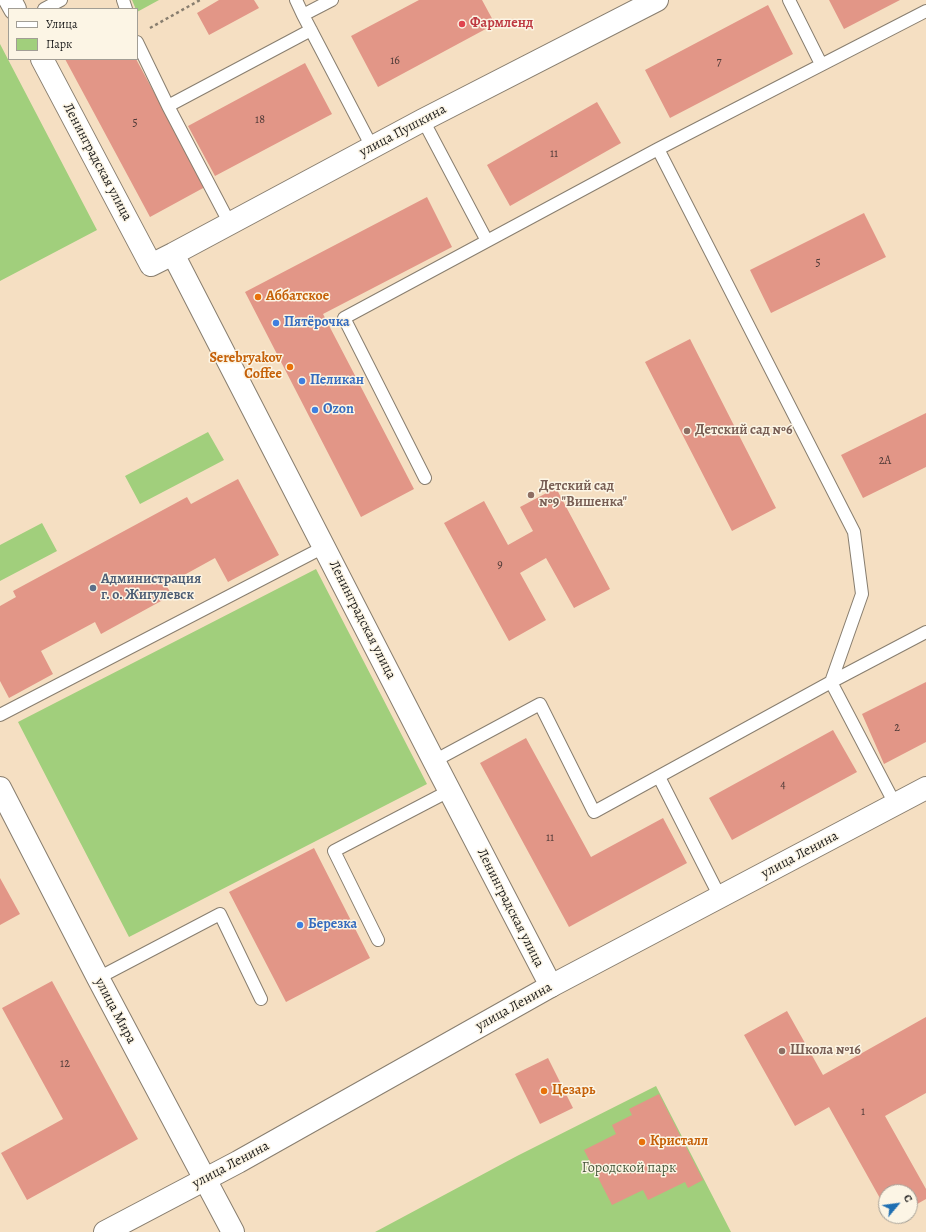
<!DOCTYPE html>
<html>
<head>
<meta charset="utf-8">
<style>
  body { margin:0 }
  #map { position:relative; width:926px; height:1232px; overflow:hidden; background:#f5dfc2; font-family:Alegreya,serif }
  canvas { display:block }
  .legend { position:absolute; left:8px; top:8px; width:130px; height:52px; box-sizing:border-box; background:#fcf5e5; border:1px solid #a29e95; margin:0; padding:5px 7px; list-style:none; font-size:12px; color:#1c1c1c }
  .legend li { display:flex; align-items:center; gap:8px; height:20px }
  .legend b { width:20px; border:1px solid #a29e95 }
  .north { position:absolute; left:878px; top:1184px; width:40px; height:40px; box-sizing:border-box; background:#fcf5e5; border:1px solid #a29e95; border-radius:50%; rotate:61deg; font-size:11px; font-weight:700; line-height:16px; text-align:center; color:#1c1c1c }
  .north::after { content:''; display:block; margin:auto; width:14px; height:18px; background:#1f6fb2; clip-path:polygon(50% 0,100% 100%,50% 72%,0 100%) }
</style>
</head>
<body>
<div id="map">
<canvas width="926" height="1232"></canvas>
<ul class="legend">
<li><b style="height:5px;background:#fff"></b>Улица</li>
<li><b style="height:11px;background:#a1cf7c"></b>Парк</li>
</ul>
<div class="north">С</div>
</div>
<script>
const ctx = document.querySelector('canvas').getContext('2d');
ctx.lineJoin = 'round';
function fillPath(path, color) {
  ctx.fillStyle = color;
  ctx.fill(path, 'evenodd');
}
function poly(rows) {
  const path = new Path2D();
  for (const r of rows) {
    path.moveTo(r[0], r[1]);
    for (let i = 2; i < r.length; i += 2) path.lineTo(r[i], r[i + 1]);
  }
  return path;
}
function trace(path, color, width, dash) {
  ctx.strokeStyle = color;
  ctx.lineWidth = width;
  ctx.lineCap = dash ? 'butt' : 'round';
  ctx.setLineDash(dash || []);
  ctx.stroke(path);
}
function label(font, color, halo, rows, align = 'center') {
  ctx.font = font + ' Alegreya,serif';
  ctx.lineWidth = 3;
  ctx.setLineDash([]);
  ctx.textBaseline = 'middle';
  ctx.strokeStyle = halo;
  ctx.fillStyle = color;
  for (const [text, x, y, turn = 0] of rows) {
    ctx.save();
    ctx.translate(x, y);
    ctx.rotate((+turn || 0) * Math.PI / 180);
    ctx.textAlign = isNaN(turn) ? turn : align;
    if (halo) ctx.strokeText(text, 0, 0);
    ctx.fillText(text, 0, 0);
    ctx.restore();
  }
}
fillPath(poly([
  [132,0,159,0,137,12],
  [0,44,97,230,0,281],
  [208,432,224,460,140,504,125,476],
  [42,523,57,551,0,581,0,545],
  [316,569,427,784,129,937,18,722],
  [656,1086,731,1232,375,1232,517,1156]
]), '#a1cf7c');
fillPath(poly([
  [219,0,254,0,259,8,209,35,197,13],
  [419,0,482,0,495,24,378,87,351,36],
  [829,0,900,0,844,29],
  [768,5,793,54,670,118,645,70],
  [65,59,136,59,205,187,150,217],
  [305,63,332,114,215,176,188,126],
  [597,102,621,143,510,206,487,165],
  [427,197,452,247,323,314,414,489,361,517,245,292],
  [864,213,886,257,771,313,750,270],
  [690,339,776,508,732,531,645,362],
  [926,413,926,467,863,498,841,455],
  [238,479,279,555,228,582,215,558,166,585,172,595,101,634,95,622,41,651,53,674,9,698,0,681,0,606,16,597,13,591,187,497,191,504],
  [556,488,610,589,574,608,546,558,520,573,546,620,509,641,444,523,484,501,508,545,533,531,520,507],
  [926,682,926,742,884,764,862,714],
  [833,730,857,772,732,840,709,798],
  [526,738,591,857,663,818,687,863,569,927,480,763],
  [314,848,370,958,286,1002,229,892],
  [0,878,20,914,0,925],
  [52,981,138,1139,27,1200,1,1153,63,1119,2,1008],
  [787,1011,823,1075,926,1017,926,1093,885,1116,926,1189,926,1199,910,1208,910,1192,886,1192,886,1209,829,1107,795,1126,744,1035],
  [548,1058,573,1108,540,1124,515,1074],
  [659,1094,703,1180,688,1188,685,1182,648,1200,643,1190,612,1205,584,1150,616,1134,612,1125,632,1115,629,1109]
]), '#e29687');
const service = poly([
  [123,0,126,9],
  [296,0,303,15],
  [332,0,303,15,372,147],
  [789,0,821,64],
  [44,9,61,0],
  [137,42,168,106,230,224],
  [168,106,311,30],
  [423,120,487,241],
  [658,149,854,532,862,594,831,682,895,804],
  [425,478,344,318,658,149,926,11],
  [0,715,324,547],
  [434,761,540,704,594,812,831,682,926,632],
  [659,777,720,897],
  [378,940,334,851,449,791],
  [98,978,220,914,261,999]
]);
const minor = poly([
  [10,0,15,9],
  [42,59,151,265,173,254,423,120,657,0],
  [173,254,434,761,551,986],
  [0,788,98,978,233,1232]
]);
const tertiary = poly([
  [105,1232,238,1162,551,986,926,788]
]);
trace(service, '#887e6f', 14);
trace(minor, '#887e6f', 24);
trace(tertiary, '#887e6f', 24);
trace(poly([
  [150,28,200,0]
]), '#887e6f', 2.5, [3, 3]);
trace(service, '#fff', 12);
trace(minor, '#fff', 22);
trace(tertiary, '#fff', 22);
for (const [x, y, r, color] of [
  [462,24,4,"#e0444e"],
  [258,297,4,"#e8710a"],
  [276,323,4,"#3f7fe0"],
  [290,367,4,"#e8710a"],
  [302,381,4,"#3f7fe0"],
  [315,410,4,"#3f7fe0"],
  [687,431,4,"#8d6e63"],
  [531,495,4,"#8d6e63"],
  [93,588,4,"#5c6f8a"],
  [300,925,4,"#3f7fe0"],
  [782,1051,4,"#8d6e63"],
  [544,1091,4,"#e8710a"],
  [642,1142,4,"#e8710a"]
]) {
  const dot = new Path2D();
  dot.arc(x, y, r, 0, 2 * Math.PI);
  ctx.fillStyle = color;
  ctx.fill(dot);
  trace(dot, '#fcf5e5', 1.5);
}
label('12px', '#4e3a37', null, [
  ["16",395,61],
  ["7",719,62],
  ["18",260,120],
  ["5",135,123],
  ["11",554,154],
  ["5",818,263],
  ["2А",885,461],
  ["9",500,565],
  ["2",897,728],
  ["4",783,785],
  ["11",550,838],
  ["12",65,1064],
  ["1",863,1112]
]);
label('bold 14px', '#be3a42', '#fcf5e5', [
  ["Фармленд",470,24]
], 'left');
label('14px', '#1c1c1c', '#fcf5e5', [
  ["улица Пушкина",403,131,-28],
  ["Ленинградская улица",97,162,62],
  ["Ленинградская улица",362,620,63],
  ["улица Ленина",800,855,-28],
  ["Ленинградская улица",510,908,63],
  ["улица Ленина",514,1007,-29],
  ["улица Мира",115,1011,62],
  ["улица Ленина",231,1165,-28]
]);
label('bold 14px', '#c56008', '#fcf5e5', [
  ["Аббатское",266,297],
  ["Serebryakov",282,359,"right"],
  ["Coffee",282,375,"right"],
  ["Цезарь",552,1091],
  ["Кристалл",650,1142]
], 'left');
label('bold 14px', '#366cbe', '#fcf5e5', [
  ["Пятёрочка",284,323],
  ["Пеликан",310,381],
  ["Ozon",323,410],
  ["Березка",308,925]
], 'left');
label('bold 14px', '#785e54', '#fcf5e5', [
  ["Детский сад №6",695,431],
  ["Детский сад",539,487],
  ["№9 \"Вишенка\"",539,503],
  ["Школа №16",790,1051]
], 'left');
label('bold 14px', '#4e5e75', '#fcf5e5', [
  ["Администрация",101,580],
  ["г. о. Жигулевск",101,596]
], 'left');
label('14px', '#4b5b3e', '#fcf5e5', [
  ["Городской парк",629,1169]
]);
</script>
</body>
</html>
